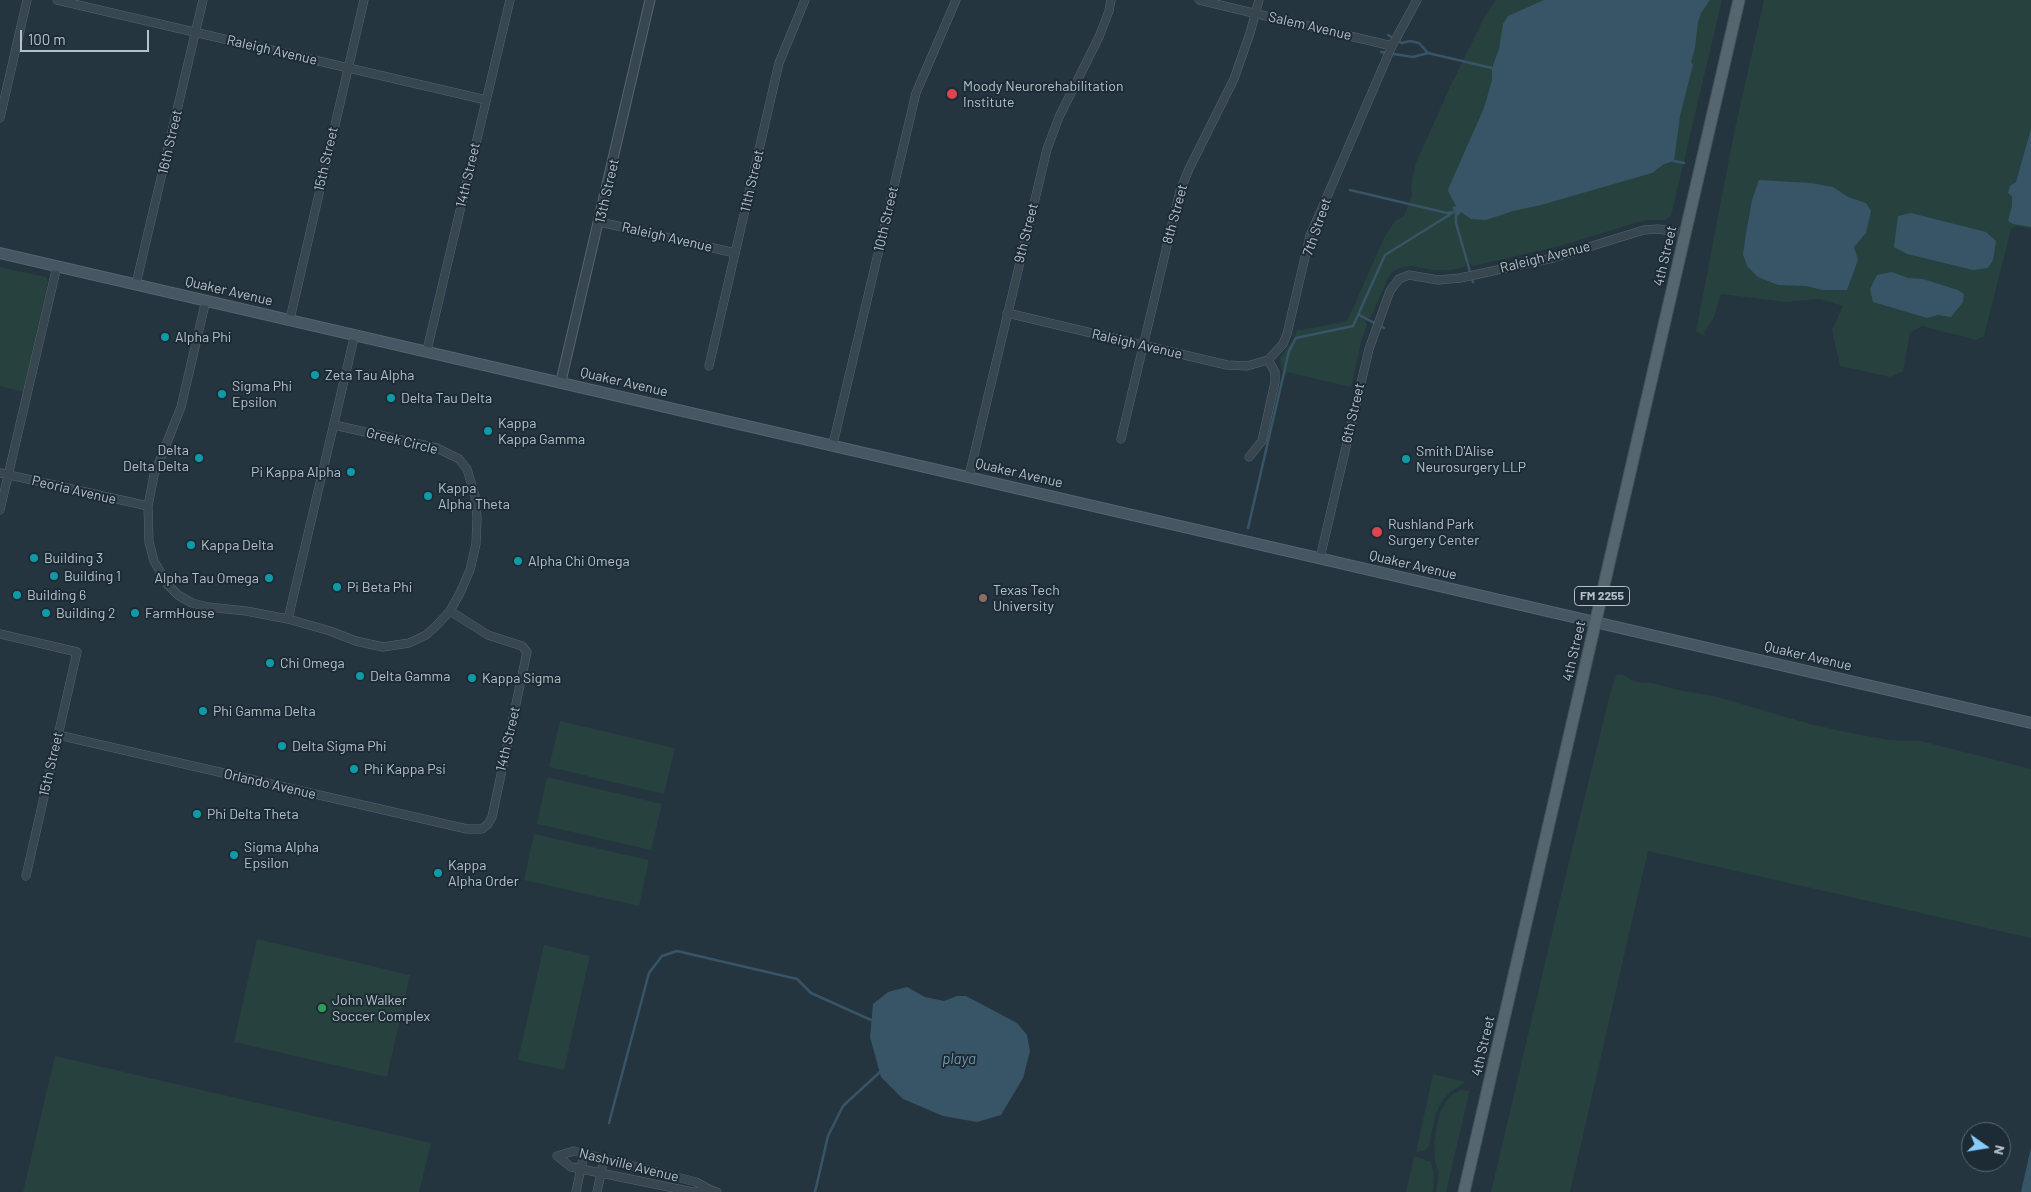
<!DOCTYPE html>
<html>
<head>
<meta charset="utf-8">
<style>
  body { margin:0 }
  #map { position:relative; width:2031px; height:1192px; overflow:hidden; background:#243540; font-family:Barlow,sans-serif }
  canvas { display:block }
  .north { position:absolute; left:1961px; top:1122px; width:50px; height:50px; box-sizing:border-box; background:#1d2b35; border:1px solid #596771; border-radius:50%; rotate:103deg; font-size:14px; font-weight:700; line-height:20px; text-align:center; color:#b4c1ca }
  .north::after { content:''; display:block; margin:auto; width:18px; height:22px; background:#89ccfb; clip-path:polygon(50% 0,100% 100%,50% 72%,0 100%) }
  .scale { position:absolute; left:20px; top:30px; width:129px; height:22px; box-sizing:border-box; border:2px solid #b4c1ca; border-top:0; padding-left:6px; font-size:15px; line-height:18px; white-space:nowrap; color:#b4c1ca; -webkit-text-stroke:4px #1d2b35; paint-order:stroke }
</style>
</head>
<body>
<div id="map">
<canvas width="2031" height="1192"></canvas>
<div class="north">N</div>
<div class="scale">100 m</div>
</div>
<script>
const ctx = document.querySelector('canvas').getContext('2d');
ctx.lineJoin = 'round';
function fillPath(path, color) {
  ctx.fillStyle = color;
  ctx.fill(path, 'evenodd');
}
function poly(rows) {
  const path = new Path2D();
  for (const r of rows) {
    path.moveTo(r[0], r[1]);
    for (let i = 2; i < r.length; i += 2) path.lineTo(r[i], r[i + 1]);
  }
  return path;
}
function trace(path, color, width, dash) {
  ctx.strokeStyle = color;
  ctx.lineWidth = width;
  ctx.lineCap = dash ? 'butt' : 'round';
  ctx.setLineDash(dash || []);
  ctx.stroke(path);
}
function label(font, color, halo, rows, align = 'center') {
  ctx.font = font + ' Barlow,sans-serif';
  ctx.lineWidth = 4;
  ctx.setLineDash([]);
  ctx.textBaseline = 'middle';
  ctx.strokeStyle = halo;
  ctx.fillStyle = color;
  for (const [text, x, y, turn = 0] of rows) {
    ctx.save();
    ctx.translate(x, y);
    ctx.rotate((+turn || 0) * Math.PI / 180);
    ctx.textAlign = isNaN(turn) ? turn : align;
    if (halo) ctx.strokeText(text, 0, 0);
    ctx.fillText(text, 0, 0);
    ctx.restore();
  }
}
fillPath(poly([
  [1496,0,1722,0,1671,216,1665,220,1645,220,1556,247,1473,266,1467,261,1465,267,1451,270,1432,270,1413,266,1402,267,1394,271,1388,278,1371,317,1365,320,1367,325,1361,342,1351,387,1287,372,1286,376,1281,367,1280,358,1293,340,1297,329,1301,330,1347,321,1385,236,1395,221,1404,216,1412,195,1411,186,1415,165,1450,87,1484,18],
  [1764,0,2031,0,2031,229,2017,226,2011,229,1984,336,1976,340,1922,326,1910,333,1903,371,1891,377,1840,366,1832,330,1843,306,1819,299,1786,302,1721,294,1714,317,1703,335,1696,331,1734,133],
  [0,267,46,277,48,282,23,392,0,386],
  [1617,674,1624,675,1631,680,1638,682,1651,683,1679,690,1714,696,1810,724,1846,732,1890,740,1921,741,2031,769,2031,938,1648,851,1570,1192,1491,1192,1570,857,1611,690],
  [560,721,675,748,664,794,549,767],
  [547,777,662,804,651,850,537,824],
  [534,834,649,860,639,906,524,880],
  [257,939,410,975,387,1077,234,1042],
  [544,945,590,956,564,1070,518,1060],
  [55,1056,431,1143,419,1192,23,1192],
  [1433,1074,1466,1082,1450,1092,1443,1100,1436,1113,1429,1146,1424,1151,1416,1152],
  [1470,1089,1446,1192,1436,1192,1439,1173,1435,1161,1434,1141,1440,1112,1447,1100,1453,1094,1461,1090,1467,1091],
  [1414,1156,1431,1162,1434,1175,1433,1192,1406,1192]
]), '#26413e');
fillPath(poly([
  [1544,0,1710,0,1701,13,1698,22,1695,48,1691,62,1693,65,1680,116,1674,161,1664,164,1652,173,1541,205,1513,211,1486,220,1471,219,1461,212,1458,216,1453,209,1452,207,1456,206,1448,191,1449,187,1484,108,1492,80,1492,68,1499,49,1503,24,1508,16],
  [2031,129,2031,227,2013,224,2008,221,2012,206,2012,196,2008,193,2010,186,2016,182],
  [1759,180,1811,183,1833,187,1848,197,1866,203,1871,211,1866,233,1854,247,1858,260,1847,290,1823,290,1806,286,1778,285,1758,277,1747,266,1743,254,1746,234,1752,200],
  [1911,213,1986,232,1996,241,1993,260,1988,268,1973,270,1907,254,1894,247,1898,216],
  [1892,272,1908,278,1923,279,1958,290,1964,294,1963,302,1951,317,1938,315,1927,318,1873,302,1870,289,1877,275],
  [907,987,925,997,944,1001,957,996,966,996,1017,1023,1027,1035,1030,1051,1023,1078,1001,1115,977,1122,943,1116,903,1099,881,1077,870,1037,873,1004,888,992],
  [2031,1147,2031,1192,2021,1192]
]), '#375567');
trace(poly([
  [1388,35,1402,43,1410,41,1419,43,1428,53,1492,68],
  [1381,52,1413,57,1428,53],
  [1674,161,1684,163],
  [1350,190,1447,213,1453,212],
  [1456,214,1456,223,1473,282],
  [1359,315,1384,328],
  [1248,528,1289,351,1296,338,1353,326,1385,255,1454,212],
  [609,1123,649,973,662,956,677,951,797,979,811,993,871,1020],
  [815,1192,828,1136,843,1106,880,1072]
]), '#375567', 2.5);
const minor = poly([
  [57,0,486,100],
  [1199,0,1392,46],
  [0,118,27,0],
  [600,222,735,253],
  [136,284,203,0],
  [206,300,181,407,154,475,148,506,149,542,154,561,168,585,178,595,192,603,208,607,246,611,288,619,330,631,356,641,383,647,409,643,426,635,436,626,450,611,460,593,470,570,476,544,477,517,475,496,467,469,459,459,437,448,334,425],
  [1007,313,1227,365,1247,366,1268,360],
  [290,319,364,0],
  [427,350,510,0],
  [709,366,779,63,805,0],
  [1121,439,1180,191,1189,169,1234,79,1250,33,1259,0],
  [833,444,916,93,956,0],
  [1249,457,1262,441,1275,382,1275,372,1268,360,1283,344,1287,334,1310,236,1392,46,1417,0],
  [0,473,148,506],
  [969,476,1047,149,1059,117,1099,37,1109,11,1111,0],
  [0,510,57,266],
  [1320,558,1369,349,1390,291,1399,279,1409,275,1438,280,1460,278,1553,258,1644,230,1658,229,1685,233],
  [288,619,355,334],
  [0,634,77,652,26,876],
  [58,735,467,829,482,829,488,824,492,817,527,652,522,646,488,635,450,611],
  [557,1156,574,1151,696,1182,711,1190,717,1192],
  [557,1156,571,1167,581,1169,693,1192,711,1191],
  [576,1192,584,1154],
  [597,1192,604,1159]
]);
const tertiary = poly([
  [561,381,650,0]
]);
const secondary = poly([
  [0,253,2031,723]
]);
const primary = poly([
  [1464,1192,1739,0]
]);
trace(minor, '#56646d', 9);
trace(tertiary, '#56646d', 11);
trace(secondary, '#56646d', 12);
trace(primary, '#44525b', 13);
trace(minor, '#38464f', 8);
trace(tertiary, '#38464f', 9);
trace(secondary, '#465663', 10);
trace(primary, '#56666f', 11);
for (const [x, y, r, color] of [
  [952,94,6,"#e0444e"],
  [165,337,5,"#0f9aa8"],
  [315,375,5,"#0f9aa8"],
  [222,394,5,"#0f9aa8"],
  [391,398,5,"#0f9aa8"],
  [488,431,5,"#0f9aa8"],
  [199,458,5,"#0f9aa8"],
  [1406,459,5,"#0f9aa8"],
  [351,472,5,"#0f9aa8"],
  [428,496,5,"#0f9aa8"],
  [1377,532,6,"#e0444e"],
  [191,545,5,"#0f9aa8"],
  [34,558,5,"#0f9aa8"],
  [518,561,5,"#0f9aa8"],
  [54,576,5,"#0f9aa8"],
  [269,578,5,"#0f9aa8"],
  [337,587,5,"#0f9aa8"],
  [17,595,5,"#0f9aa8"],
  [983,598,5,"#8d6e63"],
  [46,613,5,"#0f9aa8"],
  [135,613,5,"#0f9aa8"],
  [270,663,5,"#0f9aa8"],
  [360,676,5,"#0f9aa8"],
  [472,678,5,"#0f9aa8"],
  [203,711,5,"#0f9aa8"],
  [282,746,5,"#0f9aa8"],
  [354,769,5,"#0f9aa8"],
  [197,814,5,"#0f9aa8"],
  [234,855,5,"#0f9aa8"],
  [438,873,5,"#0f9aa8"],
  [322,1008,5,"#2e9e5b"]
]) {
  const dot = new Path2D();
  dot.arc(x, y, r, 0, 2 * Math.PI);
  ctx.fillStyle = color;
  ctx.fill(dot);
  trace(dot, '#1d2b35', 2);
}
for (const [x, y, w] of [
  [1602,596,55]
]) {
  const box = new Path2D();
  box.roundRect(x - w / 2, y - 9.5, w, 19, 4);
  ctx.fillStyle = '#1d2b35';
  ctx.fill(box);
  trace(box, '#b4c1ca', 1);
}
label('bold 12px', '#b4c1ca', null, [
  ["FM 2255",1602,596]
]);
label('14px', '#b4c1ca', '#1d2b35', [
  ["Salem Avenue",1310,26,13],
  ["Raleigh Avenue",272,50,13],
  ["16th Street",170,142,-77],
  ["15th Street",326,159,-77],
  ["14th Street",468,175,-77],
  ["11th Street",752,181,-77],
  ["13th Street",607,191,-77],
  ["8th Street",1175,214,-75],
  ["10th Street",886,219,-77],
  ["7th Street",1317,227,-71],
  ["9th Street",1026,233,-76],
  ["Raleigh Avenue",667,237,13],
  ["4th Street",1665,256,-77],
  ["Raleigh Avenue",1545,257,-14],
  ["Quaker Avenue",229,291,13],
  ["Raleigh Avenue",1137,344,13],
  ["Quaker Avenue",624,382,13],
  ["6th Street",1353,413,-77],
  ["Greek Circle",402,441,14],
  ["Quaker Avenue",1019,473,13],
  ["Peoria Avenue",74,490,13],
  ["Quaker Avenue",1413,565,13],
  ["4th Street",1574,651,-77],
  ["Quaker Avenue",1808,656,13],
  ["14th Street",508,739,-77],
  ["15th Street",51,764,-77],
  ["Orlando Avenue",270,784,13],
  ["4th Street",1483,1046,-77],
  ["Nashville Avenue",629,1165,14]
]);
label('14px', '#b4c1ca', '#1d2b35', [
  ["Moody Neurorehabilitation",963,86],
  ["Institute",963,102],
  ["Alpha Phi",175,337],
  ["Zeta Tau Alpha",325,375],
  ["Sigma Phi",232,386],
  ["Epsilon",232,402],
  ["Delta Tau Delta",401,398],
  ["Kappa",498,423],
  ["Kappa Gamma",498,439],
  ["Delta",189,450,"right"],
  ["Delta Delta",189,466,"right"],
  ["Smith D'Alise",1416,451],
  ["Neurosurgery LLP",1416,467],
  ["Pi Kappa Alpha",341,472,"right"],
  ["Kappa",438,488],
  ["Alpha Theta",438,504],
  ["Rushland Park",1388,524],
  ["Surgery Center",1388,540],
  ["Kappa Delta",201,545],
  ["Building 3",44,558],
  ["Alpha Chi Omega",528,561],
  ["Building 1",64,576],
  ["Alpha Tau Omega",259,578,"right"],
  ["Pi Beta Phi",347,587],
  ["Texas Tech",993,590],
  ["University",993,606],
  ["Building 6",27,595],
  ["Building 2",56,613],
  ["FarmHouse",145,613],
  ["Chi Omega",280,663],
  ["Delta Gamma",370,676],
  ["Kappa Sigma",482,678],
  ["Phi Gamma Delta",213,711],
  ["Delta Sigma Phi",292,746],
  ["Phi Kappa Psi",364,769],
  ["Phi Delta Theta",207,814],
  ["Sigma Alpha",244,847],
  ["Epsilon",244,863],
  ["Kappa",448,865],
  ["Alpha Order",448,881],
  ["John Walker",332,1000],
  ["Soccer Complex",332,1016]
], 'left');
label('italic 15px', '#7398ae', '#1d2b35', [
  ["playa",959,1059]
]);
</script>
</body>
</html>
